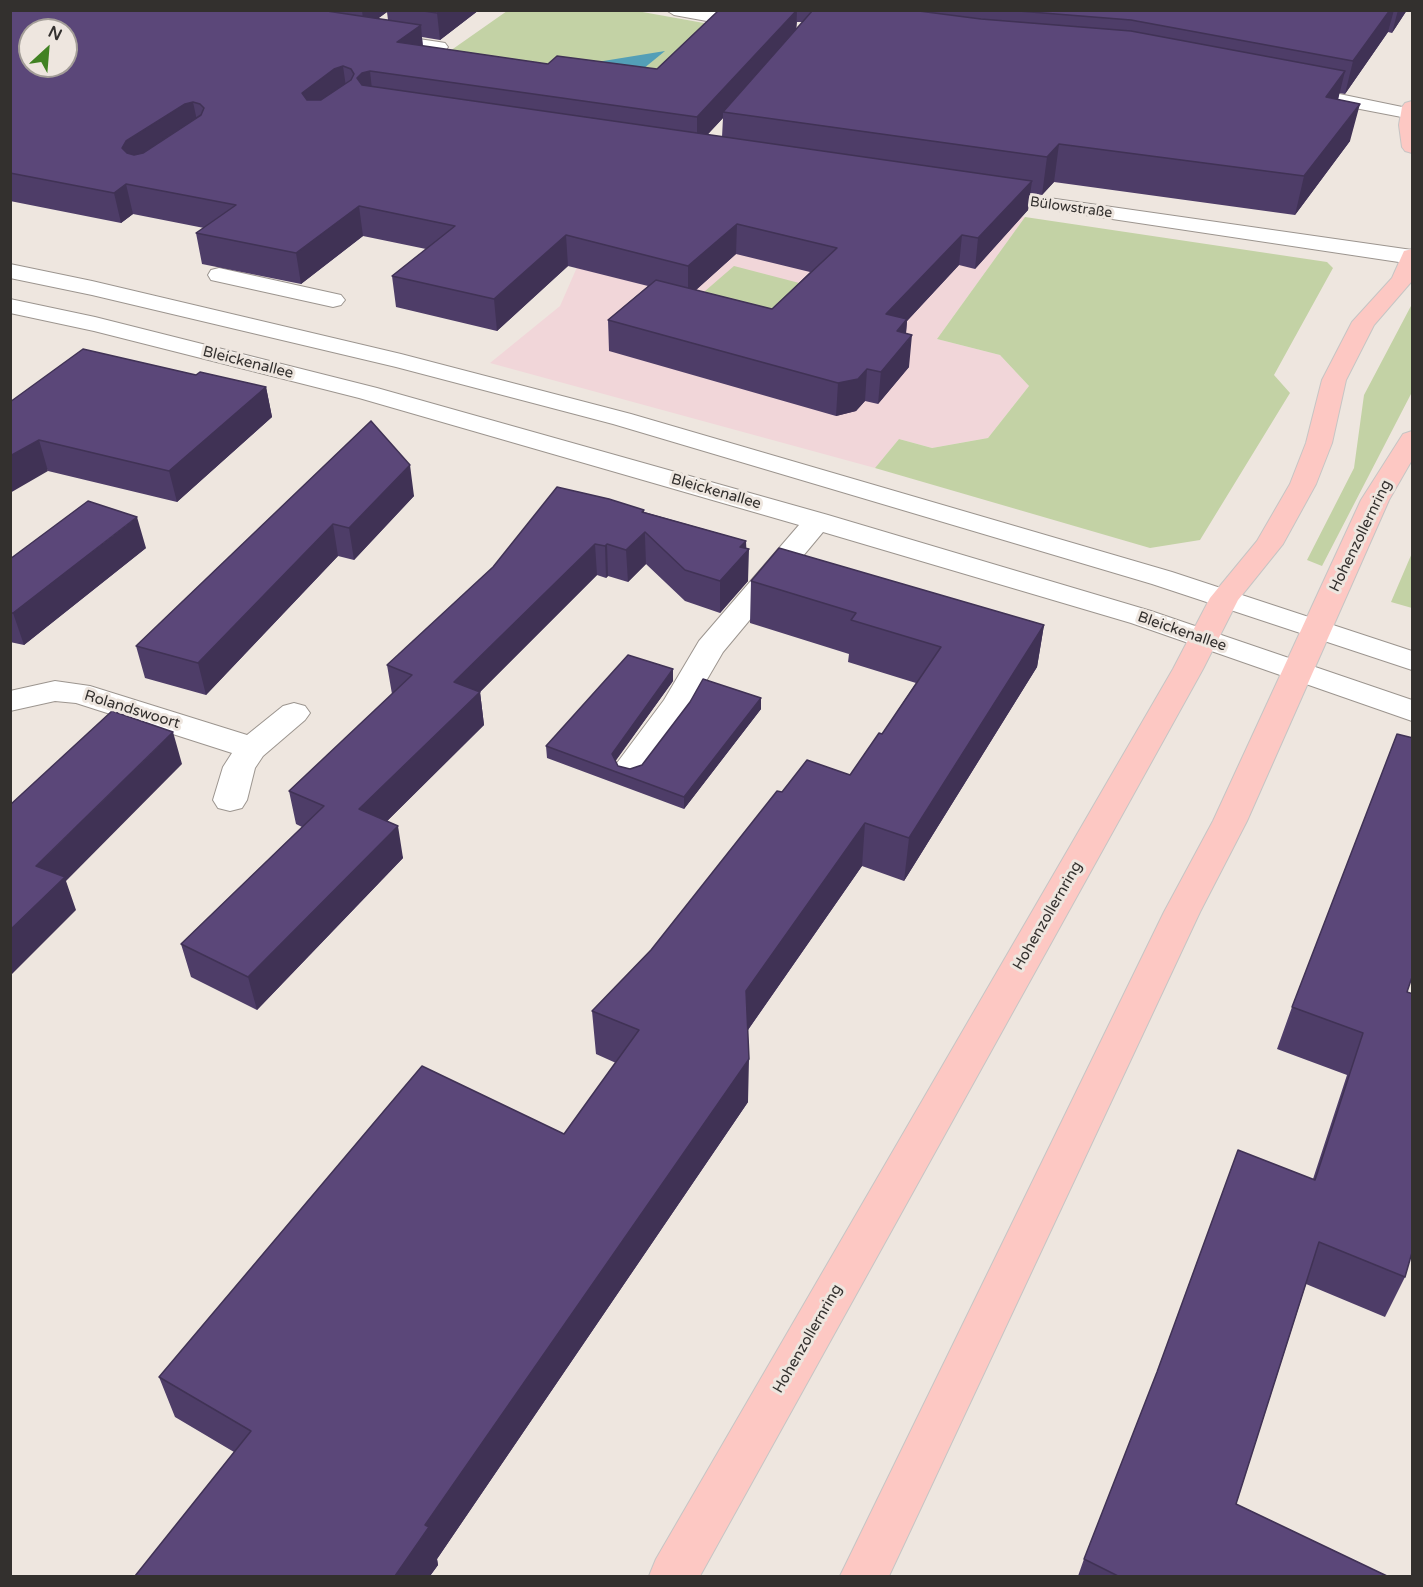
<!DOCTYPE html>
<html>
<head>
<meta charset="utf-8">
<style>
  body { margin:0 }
  #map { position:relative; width:1423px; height:1587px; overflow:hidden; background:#eee6df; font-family:"Varela Round",sans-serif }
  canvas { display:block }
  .frame { position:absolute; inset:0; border:12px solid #33302e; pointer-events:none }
  .north { position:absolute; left:18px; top:18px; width:60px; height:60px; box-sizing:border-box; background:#eee6df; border:2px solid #a39d98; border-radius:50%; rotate:26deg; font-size:16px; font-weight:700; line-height:24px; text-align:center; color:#33302e }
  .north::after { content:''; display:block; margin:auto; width:21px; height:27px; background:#418223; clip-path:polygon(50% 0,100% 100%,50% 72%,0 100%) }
</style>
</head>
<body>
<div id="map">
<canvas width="1423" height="1587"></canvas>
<div class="frame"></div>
<div class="north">N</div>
</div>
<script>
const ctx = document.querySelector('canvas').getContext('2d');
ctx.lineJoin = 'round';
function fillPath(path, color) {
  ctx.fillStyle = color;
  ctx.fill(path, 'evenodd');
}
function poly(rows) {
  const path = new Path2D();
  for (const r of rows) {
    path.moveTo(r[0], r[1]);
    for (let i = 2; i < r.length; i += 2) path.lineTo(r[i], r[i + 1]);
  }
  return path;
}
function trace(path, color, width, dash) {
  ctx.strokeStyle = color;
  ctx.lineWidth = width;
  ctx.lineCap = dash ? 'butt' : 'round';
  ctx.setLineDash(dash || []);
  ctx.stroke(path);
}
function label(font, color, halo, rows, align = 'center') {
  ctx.font = font + ' "Varela Round",sans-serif';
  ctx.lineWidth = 6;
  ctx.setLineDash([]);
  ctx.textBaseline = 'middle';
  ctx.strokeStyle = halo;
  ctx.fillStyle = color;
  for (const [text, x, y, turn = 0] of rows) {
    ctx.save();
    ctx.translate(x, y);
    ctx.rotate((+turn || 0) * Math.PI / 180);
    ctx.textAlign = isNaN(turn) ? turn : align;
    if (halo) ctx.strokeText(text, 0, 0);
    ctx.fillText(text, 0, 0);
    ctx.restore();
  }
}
fillPath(poly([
  [661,163,1025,217,937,339,1000,355,1029,386,988,438,932,448,899,439,875,468,490,363,560,306,585,249]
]), '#f1d6d9');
fillPath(poly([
  [507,11,637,11,715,25,729,101,420,72],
  [1025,217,1327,262,1333,268,1274,375,1290,393,1200,540,1150,548,875,468,899,439,932,448,988,438,1029,386,1000,355,937,339],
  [734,266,807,285,757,331,682,311],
  [1412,304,1412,392,1322,566,1307,560,1354,468,1364,395],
  [1412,553,1412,608,1391,602]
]), '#c3d2a5');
fillPath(poly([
  [665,51,643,69,597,62]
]), '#539fb7');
const minor = poly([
  [666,10,705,10,756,20,762,21,765,25,762,29,756,30,674,15,666,10],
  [378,33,439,42,445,43,448,47,445,51,439,52,372,42,369,38,372,34,378,33],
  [1315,89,1412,109,1412,119,1308,99,1306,95,1308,91,1315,89],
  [986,189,1412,250,1412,264,979,199,976,195,979,191,986,189],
  [10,264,92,281,401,354,631,414,1172,572,1412,651,1412,670,1152,584,613,424,396,367,92,295,10,278,10,264],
  [219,268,341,295,345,300,341,305,333,307,211,280,208,275,211,270,219,268],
  [10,299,95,317,377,388,828,515,1151,611,1412,700,1412,721,1131,623,823,532,723,652,688,712,641,775,630,778,619,775,614,767,664,700,699,641,799,525,359,398,94,331,10,313,10,299],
  [55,681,90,686,247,735,283,706,294,703,305,706,310,713,305,720,263,756,255,768,247,800,242,808,230,811,218,808,213,800,223,767,232,753,76,703,55,701,10,711,10,691,55,681]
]);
const major = poly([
  [1412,101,1412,153,1405,151,1402,147,1399,125,1402,107,1405,103,1412,101],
  [1412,249,1412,281,1374,325,1346,380,1332,443,1316,484,1283,544,1238,600,1203,669,700,1576,649,1576,656,1559,1173,669,1210,598,1257,541,1290,484,1306,443,1322,380,1352,322,1392,278,1404,251,1412,249],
  [1412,431,1412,460,1389,500,1247,821,1200,912,889,1576,840,1576,1164,912,1213,821,1361,500,1403,434,1412,431]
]);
trace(minor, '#9c958f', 2);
trace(major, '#c6c5c4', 2);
fillPath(minor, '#fff');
fillPath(major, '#fdc8c3');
fillPath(poly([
  [10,10,479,10,440,40,422,37,423,46,548,64,657,69,719,10,1407,10,1392,33,1388,32,1345,94,1339,93,1338,99,1350,141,1295,215,1054,182,1042,195,1030,193,1028,210,975,269,959,265,907,321,906,333,909,367,878,404,865,401,856,411,836,416,609,351,608,320,648,286,568,266,497,331,396,307,392,276,426,249,363,236,301,284,202,264,196,233,204,228,133,214,121,223,10,201],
  [387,12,388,20,377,19],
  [797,22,803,22,796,29],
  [723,118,722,137,707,135],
  [736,254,810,272,772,309,696,290],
  [196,375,266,387,272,417,177,502,48,471,10,402],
  [371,421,414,496,354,560,338,556,206,695,145,678,136,646],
  [644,510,644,512,746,541,748,581,720,613,685,601,646,564,628,582,608,576,606,578,597,575,480,692,484,725,387,821,403,858,257,1010,191,977,181,944,302,827,296,824,289,791,392,694,387,665],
  [146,548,24,645,10,642,10,559],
  [751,581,1044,625,1037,667,904,881,862,866,748,1030,748,1102,437,1559,438,1565,430,1576,135,1576,234,1452,175,1417,159,1377,564,1134,616,1063,596,1054,592,1011,651,950,782,792,850,775,882,734,916,683,848,662,849,654,750,623],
  [673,681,615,761,618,766,630,769,642,765,761,698,761,709,684,809,547,758,546,746],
  [1407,992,1405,1277,1385,1317,1306,1284,1236,1504,1387,1576,1078,1576,1084,1559,1313,1179,1347,1075,1277,1049,1292,1007]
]), '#4e3d68');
fillPath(poly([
  [362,10,387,10,387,12,364,29],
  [441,10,479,10,440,40,437,13],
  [797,10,796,37,723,112,723,118,697,146,697,117],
  [1390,10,1394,10,1388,32,1345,94,1353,61],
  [1398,10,1407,10,1392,33],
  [421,25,423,52,397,42],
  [343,66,347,94,306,121,302,93,334,69],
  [370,71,373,99,365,101,357,78,362,73],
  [1345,71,1336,108,1326,97],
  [193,102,199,130,129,177,122,148,126,141,185,104],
  [1360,104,1350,141,1295,215,1304,176],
  [1059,144,1054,182,1042,195,1047,157],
  [1032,181,1028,210,975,269,978,238],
  [126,184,133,214,121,223,114,193],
  [359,206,363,236,301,284,296,253],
  [737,224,736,254,688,297,688,266],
  [566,235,568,266,497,331,494,299],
  [962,235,959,265,907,321,905,344,912,335,909,367,878,404,886,314],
  [867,369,865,401,856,411,836,416,838,383],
  [266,387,272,417,177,502,169,471],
  [39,440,48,471,10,493,10,456],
  [410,465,414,496,354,560,349,528],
  [644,510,646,564,628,582,626,550,642,512],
  [137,517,146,548,24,645,13,613],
  [333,524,338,556,206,695,198,663],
  [746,541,746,552,749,549,748,581,720,613,720,581,740,547],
  [595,544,597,575,468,704,480,692,484,725,366,842,359,809,454,682],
  [607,544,608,576,606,578,605,546],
  [1044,625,1037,667,904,881,909,838],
  [673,669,673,681,612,766,612,754],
  [761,698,761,709,684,809,684,797],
  [173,732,182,764,66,881,76,910,10,976,10,930,36,866],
  [865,823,862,866,745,1034,746,991],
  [398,826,403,858,257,1010,248,977],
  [749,1059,748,1102,437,1559,438,1565,430,1576,395,1576,425,1525]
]), '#403255');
const building = poly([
  [10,10,320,10,421,25,397,42,548,64,557,56,657,69,719,10,797,10,697,117,370,71,362,73,357,78,362,85,1032,181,978,238,962,235,886,314,907,319,897,331,912,335,881,372,867,369,858,379,838,383,608,320,656,280,772,309,837,248,737,224,688,266,566,235,494,299,392,276,455,226,359,206,296,253,196,233,236,205,126,184,114,193,10,173,10,10],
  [30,30,66,30,66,66,30,66,30,30],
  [343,66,351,69,354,74,351,80,321,100,307,100,302,93,334,69,343,66],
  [193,102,200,104,204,108,201,115,143,153,134,155,127,153,122,148,126,141,185,104,193,102],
  [417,10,441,10,437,13,417,10],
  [813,10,911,10,981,19,1131,31,1345,71,1326,97,1360,104,1304,176,1059,144,1047,157,723,112,813,10],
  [1006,10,1390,10,1353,61,1131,20,1006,10],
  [83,349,196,375,200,372,266,387,169,471,39,440,10,456,10,402,83,349],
  [371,421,410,465,349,528,333,524,198,663,136,646,371,421],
  [557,487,609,499,644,510,642,512,746,541,740,547,749,549,720,581,685,570,645,532,626,550,607,544,605,546,595,544,454,682,480,692,359,809,398,826,248,977,181,944,324,806,289,791,412,675,387,665,493,567,557,487],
  [88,501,137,517,13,613,10,613,10,559,88,501],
  [779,548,1044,625,909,838,865,823,746,991,749,1059,425,1525,429,1527,395,1576,135,1576,251,1431,159,1377,422,1066,564,1134,639,1030,592,1011,651,950,777,791,782,792,807,760,850,775,879,733,882,734,941,647,851,620,856,613,751,581,779,548],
  [628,655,673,669,612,754,618,766,630,769,642,765,690,702,703,679,761,698,684,797,546,746,628,655],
  [112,711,173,732,36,866,65,877,10,930,10,805,112,711],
  [1397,734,1413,738,1413,974,1407,992,1413,994,1413,1249,1405,1277,1319,1242,1236,1504,1387,1576,1118,1576,1084,1559,1157,1372,1238,1150,1315,1180,1363,1033,1292,1007,1397,734]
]);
fillPath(building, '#5b4779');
trace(building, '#403255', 1.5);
label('14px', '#33302e', '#eee6df', [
  ["Bülowstraße",1071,208,8]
]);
label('15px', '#33302e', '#eee6df', [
  ["Bleickenallee",248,363,14],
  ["Bleickenallee",716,492,16],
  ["Hohenzollernring",1361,536,-64],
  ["Bleickenallee",1182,632,19],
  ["Rolandswoort",132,710,17],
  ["Hohenzollernring",1048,916,-60],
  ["Hohenzollernring",808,1339,-60]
]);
</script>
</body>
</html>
